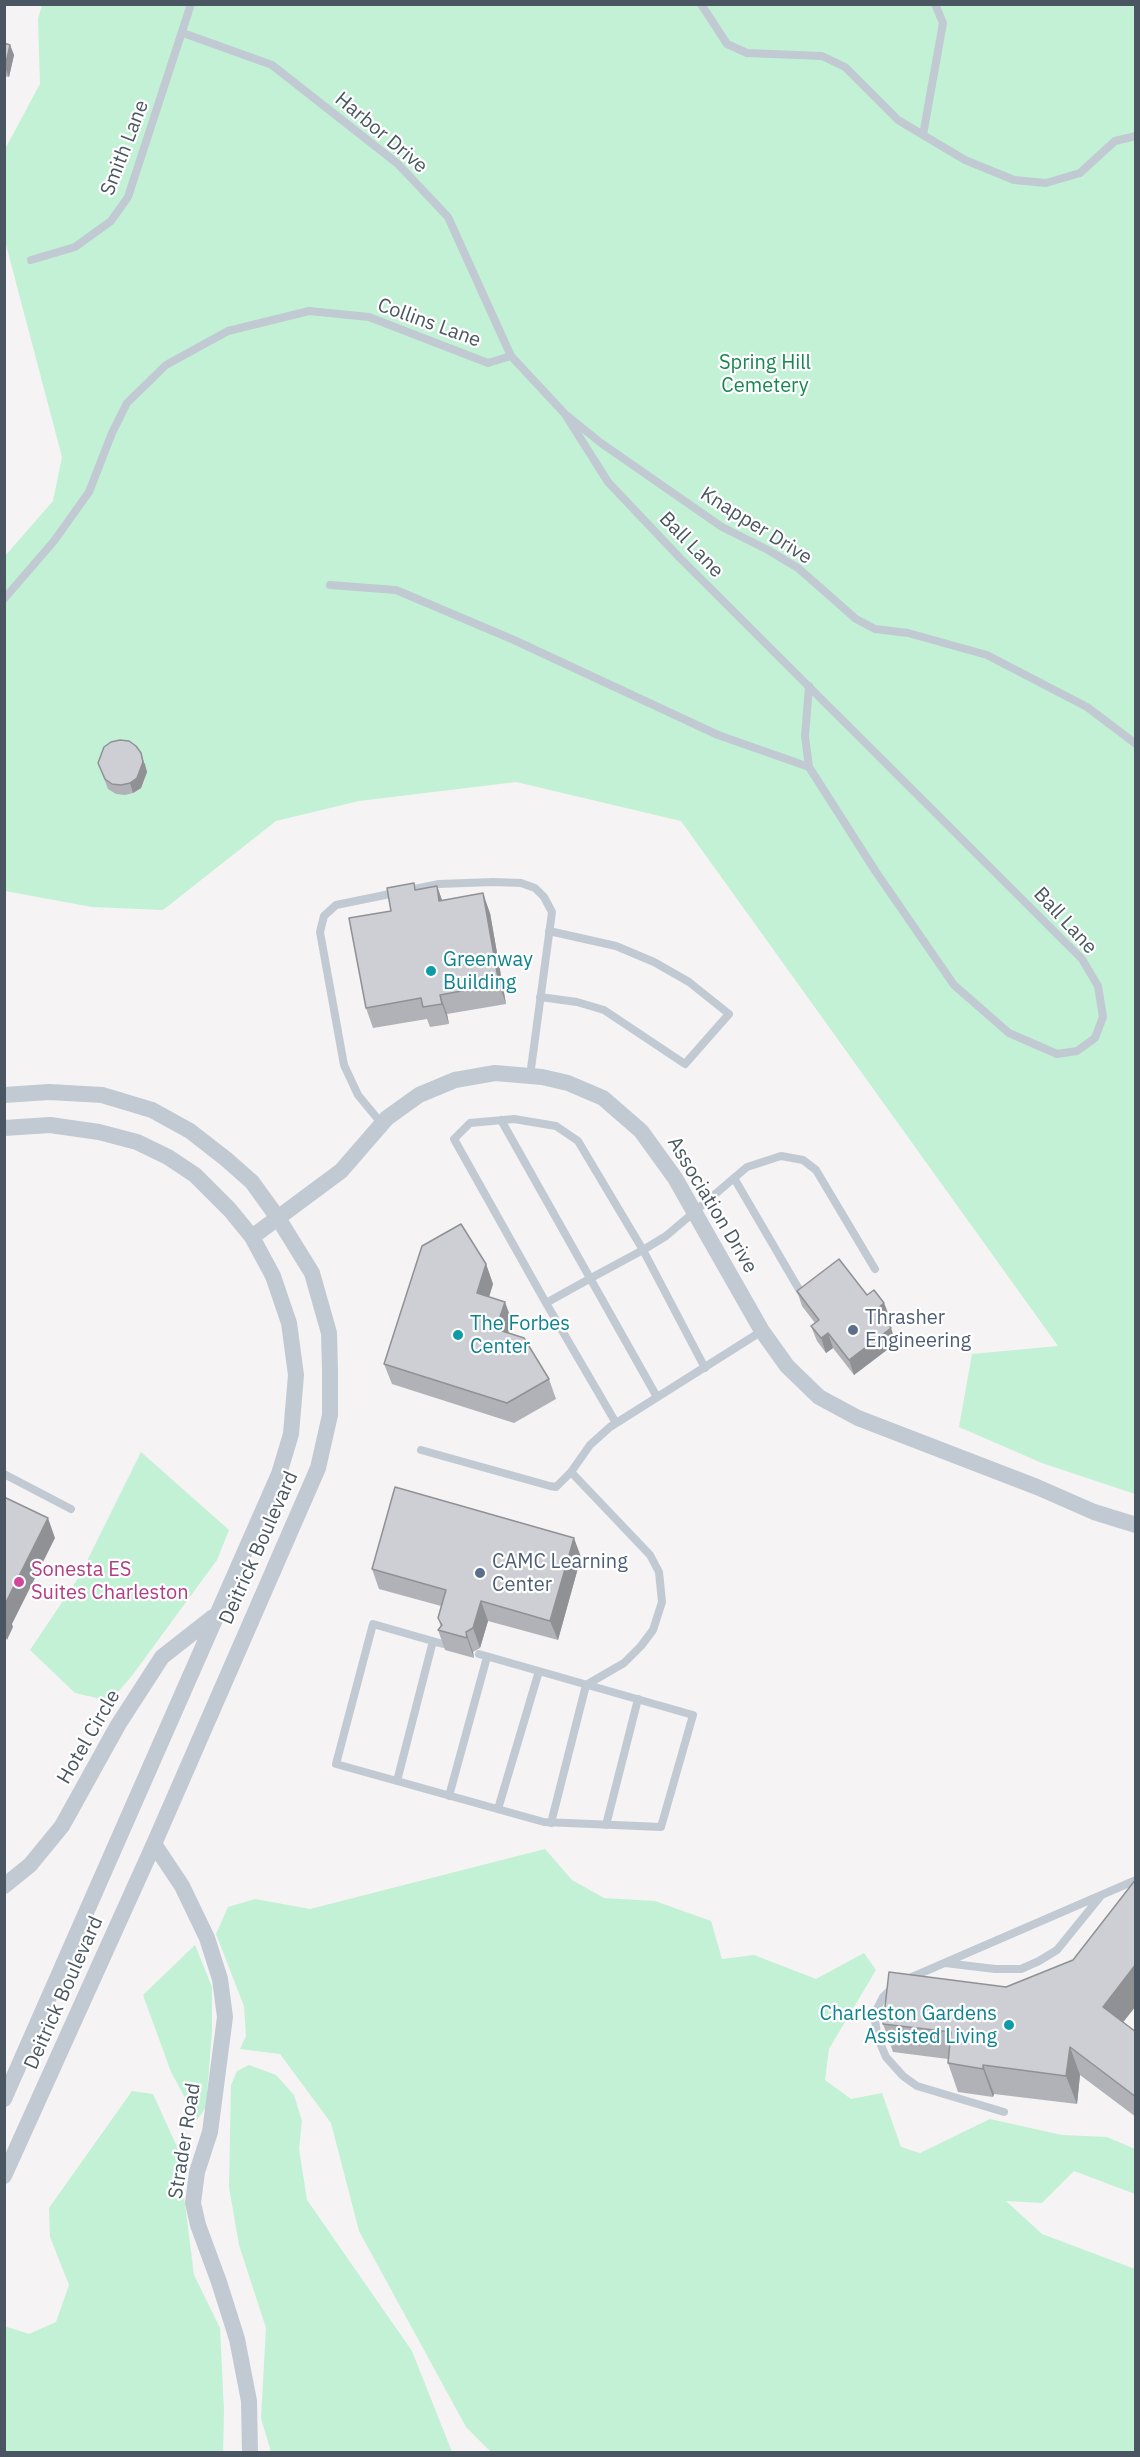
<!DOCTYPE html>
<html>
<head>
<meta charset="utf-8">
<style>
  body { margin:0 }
  #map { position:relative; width:1140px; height:2457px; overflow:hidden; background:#f5f3f3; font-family:"IBM Plex Sans",sans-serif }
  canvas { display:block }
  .frame { position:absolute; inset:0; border:6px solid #4a5661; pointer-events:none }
</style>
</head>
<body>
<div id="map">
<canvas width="1140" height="2457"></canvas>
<div class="frame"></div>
</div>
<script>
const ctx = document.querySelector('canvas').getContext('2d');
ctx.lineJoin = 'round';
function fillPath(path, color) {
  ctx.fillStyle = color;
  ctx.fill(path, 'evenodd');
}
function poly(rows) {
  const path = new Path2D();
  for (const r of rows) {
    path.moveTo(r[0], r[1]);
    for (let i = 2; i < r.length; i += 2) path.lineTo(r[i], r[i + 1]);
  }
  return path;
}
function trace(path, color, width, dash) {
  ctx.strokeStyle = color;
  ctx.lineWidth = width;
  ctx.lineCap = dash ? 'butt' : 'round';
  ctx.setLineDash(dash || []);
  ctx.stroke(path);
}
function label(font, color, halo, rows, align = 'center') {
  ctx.font = font + ' "IBM Plex Sans",sans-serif';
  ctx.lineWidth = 4.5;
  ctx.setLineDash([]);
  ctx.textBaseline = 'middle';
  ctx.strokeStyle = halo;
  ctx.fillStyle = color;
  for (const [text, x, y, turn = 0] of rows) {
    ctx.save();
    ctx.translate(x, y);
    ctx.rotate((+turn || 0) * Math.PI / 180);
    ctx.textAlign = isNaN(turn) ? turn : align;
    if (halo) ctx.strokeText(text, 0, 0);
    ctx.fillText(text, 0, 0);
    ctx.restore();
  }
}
fillPath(poly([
  [42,5,1135,5,1135,1494,1042,1463,959,1427,972,1354,1058,1346,681,821,516,782,359,801,276,821,163,910,92,907,5,891,5,556,53,501,62,457,5,241,4,151,40,84,38,19],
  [141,1452,229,1530,217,1560,131,1677,110,1701,75,1693,30,1650,79,1577],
  [545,1849,572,1880,604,1898,655,1901,711,1921,722,1959,754,1955,816,1979,864,1953,876,1970,829,2049,825,2080,851,2099,882,2093,901,2147,920,2153,990,2119,1062,2135,1107,2137,1135,2149,1135,2194,1074,2171,1042,2203,1006,2201,1042,2234,1135,2269,1135,2452,491,2452,466,2427,359,2231,331,2123,280,2054,240,2049,246,2036,244,2006,216,1934,228,1907,255,1899,310,1909],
  [195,1945,212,1987,212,2031,206,2107,197,2120,171,2072,143,1995],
  [249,2065,276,2075,294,2095,302,2121,299,2149,307,2200,412,2351,452,2452,271,2452,261,2418,266,2328,239,2245,229,2187,231,2085,237,2071],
  [132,2091,153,2094,178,2149,194,2275,220,2328,224,2411,223,2452,5,2452,4,2326,29,2334,56,2322,69,2285,50,2237,49,2208]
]), '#c3f1d5');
trace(poly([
  [701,4,727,44,747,53,822,56,845,67,898,120,965,160,1014,180,1046,183,1080,173,1115,141,1136,136],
  [183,33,272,65,398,164,448,217,511,356,565,414,601,443,722,527,768,550,798,568,856,619,875,629,908,633,987,655,1087,707,1136,744],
  [923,135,943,23,935,4],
  [31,260,75,247,111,221,128,197,191,4],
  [565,414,608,482,680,558,1082,959,1098,986,1103,1017,1095,1038,1077,1051,1057,1054,1009,1033,954,985,876,872,809,767,805,736,809,686],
  [330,585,396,590,514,640,718,735,809,767],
  [4,599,54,541,89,492,112,433,127,403,166,365,228,331,309,311,369,317,488,363,511,356],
  [540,997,577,1002,604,1010,685,1064,729,1014,689,982,654,962,616,946,549,931],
  [501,1120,657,1397],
  [382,1124,358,1095,344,1065,320,932,324,916,336,905,439,884,493,882,521,883,535,888,544,897,552,912,530,1076],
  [734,1178,800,1291],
  [546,1303,616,1423],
  [705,1368,643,1250,578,1141,556,1126,514,1119,470,1123,454,1139,546,1303,591,1278,643,1250,666,1236,747,1167,781,1156,803,1160,816,1170,875,1269],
  [421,1450,550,1486,556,1487,571,1472,650,1555,659,1572,662,1602,653,1630,641,1646,624,1663,586,1685,551,1823],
  [571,1472,590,1445,610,1427,762,1331],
  [4,1474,71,1509],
  [443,1644,373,1624,336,1764,544,1822,661,1827,693,1715,479,1654],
  [397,1781,433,1641],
  [449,1796,487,1657],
  [498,1809,539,1671],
  [606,1825,638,1699],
  [945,1963,995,1969,1021,1969,1039,1961,1057,1950,1100,1897],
  [905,1980,1136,1880],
  [894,1986,883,1997,874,2015,878,2038,886,2057,903,2076,917,2086,1004,2112]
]), '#c1cad2', 8);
trace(poly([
  [4,1095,49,1092,102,1095,152,1110,190,1131,226,1159,252,1182,278,1218,312,1273,329,1333,330,1369,330,1415,318,1468,154,1844,4,2176],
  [4,1128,50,1125,99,1132,137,1142,168,1157,195,1175,230,1210,252,1237,273,1276,289,1323,296,1375,291,1434,279,1474,4,2099],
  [252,1237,341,1171,387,1118,419,1095,455,1080,495,1073,542,1077,568,1083,603,1098,641,1131,675,1178,762,1331,787,1366,819,1397,858,1418,1037,1487,1094,1512,1136,1525],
  [154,1844,182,1886,207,1938,220,1979,225,2017,210,2132,197,2172,193,2203,198,2225,219,2282,237,2339,249,2401,250,2452],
  [4,1886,30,1865,62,1826,118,1725,162,1657,213,1617]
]), '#c1cad2', 16);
fillPath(poly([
  [4,43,10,45,14,55,9,77,4,76],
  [98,763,145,763,147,772,141,788,133,793,125,795,116,794,108,789],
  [437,886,442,900,490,913,506,1004,447,1014,449,1024,430,1027,427,1019,373,1028,366,1008,391,911,417,890],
  [486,1264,493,1284,489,1297,512,1321,509,1333,549,1379,556,1399,514,1423,392,1384,384,1364],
  [797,1291,867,1295,884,1303,890,1318,886,1321,896,1343,854,1375,833,1348,826,1353,817,1341,811,1326,815,1323,802,1306],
  [581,1557,558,1640,488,1621,480,1648,473,1652,474,1658,445,1650,438,1630,441,1627,438,1618,441,1606,379,1589,372,1569],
  [1006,1987,1123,2022,1136,2032,1136,2117,1080,2075,1077,2104,994,2094,993,2097,958,2092,948,2063,948,2059,893,2052,883,2024]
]), '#b0b2b7');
fillPath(poly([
  [10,45,14,55,9,77,5,67],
  [141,753,147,772,141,788,133,793,130,783],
  [437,886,444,906,439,901],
  [483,893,490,913,506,1004,499,984],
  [440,995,447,1014,449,1024,442,1004],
  [486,1264,493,1284,484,1313,477,1293],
  [505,1302,512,1321,504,1349,496,1329],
  [884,1303,890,1318,882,1324,877,1309],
  [891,1328,896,1343,854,1375,849,1360],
  [828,1333,833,1348,826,1353,821,1338],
  [48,1518,55,1538,12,1624,13,1627,7,1640,4,1634,4,1606],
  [574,1538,581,1557,558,1640,550,1621],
  [481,1601,488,1621,480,1648,473,1628],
  [466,1632,473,1652,474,1658,467,1638],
  [1136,1964,1136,2006,1113,2035,1103,2007],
  [1070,2047,1080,2075,1077,2104,1066,2076],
  [983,2065,994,2094,993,2097,983,2069]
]), '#909195');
const building = poly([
  [4,43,10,45,5,67,4,67,4,43],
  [120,740,129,741,136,746,141,753,143,762,137,778,130,783,121,785,112,784,105,779,98,763,104,747,111,742,120,740],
  [414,883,415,890,437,886,439,901,483,893,499,984,440,995,442,1004,423,1007,421,998,366,1008,349,918,391,911,387,888,414,883],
  [461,1224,486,1264,477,1293,505,1302,496,1329,524,1338,549,1379,507,1403,384,1364,422,1246,461,1224],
  [839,1259,867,1295,874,1290,884,1303,877,1309,891,1328,849,1360,828,1333,821,1338,811,1326,819,1320,797,1291,839,1259],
  [395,1487,574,1538,550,1621,481,1601,473,1628,466,1632,467,1638,438,1630,442,1625,438,1618,446,1590,372,1569,395,1487],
  [4,1497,48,1518,4,1606,4,1497],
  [1136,1879,1136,1964,1103,2007,1136,2032,1136,2097,1070,2047,1066,2076,983,2065,983,2069,948,2063,951,2032,883,2024,889,1972,1006,1987,1073,1960,1136,1879]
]);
fillPath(building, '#cdcfd5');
trace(building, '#909195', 1.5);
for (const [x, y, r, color] of [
  [431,971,6,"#0f9aa8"],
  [853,1330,6,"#5c6f8a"],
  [458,1335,6,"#0f9aa8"],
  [480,1573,6,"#5c6f8a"],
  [19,1582,6,"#d1479c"],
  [1009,2025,6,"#0f9aa8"]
]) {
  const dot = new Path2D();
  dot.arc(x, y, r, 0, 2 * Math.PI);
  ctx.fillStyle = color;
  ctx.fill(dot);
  trace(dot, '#fff', 2);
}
label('20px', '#4a5661', '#fff', [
  ["Harbor Drive",381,133,40],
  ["Smith Lane",125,148,-69],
  ["Collins Lane",429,323,20],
  ["Knapper Drive",756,526,32],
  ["Ball Lane",691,545,46],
  ["Ball Lane",1065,921,47],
  ["Association Drive",712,1205,59],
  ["Deitrick Boulevard",259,1548,-66],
  ["Hotel Circle",89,1737,-60],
  ["Deitrick Boulevard",64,1993,-66],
  ["Strader Road",185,2141,-81]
]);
label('20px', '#17864f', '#fff', [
  ["Spring Hill",765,363],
  ["Cemetery",765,386]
]);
label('20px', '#0d838f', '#fff', [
  ["Greenway",443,960],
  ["Building",443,983],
  ["The Forbes",470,1324],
  ["Center",470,1347],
  ["Charleston Gardens",997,2014,"right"],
  ["Assisted Living",997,2037,"right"]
], 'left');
label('20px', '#4e5e75', '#fff', [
  ["Thrasher",865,1318],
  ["Engineering",865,1341],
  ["CAMC Learning",492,1562],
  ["Center",492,1585]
], 'left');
label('20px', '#b23c85', '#fff', [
  ["Sonesta ES",31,1570],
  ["Suites Charleston",31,1593]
], 'left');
</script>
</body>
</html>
